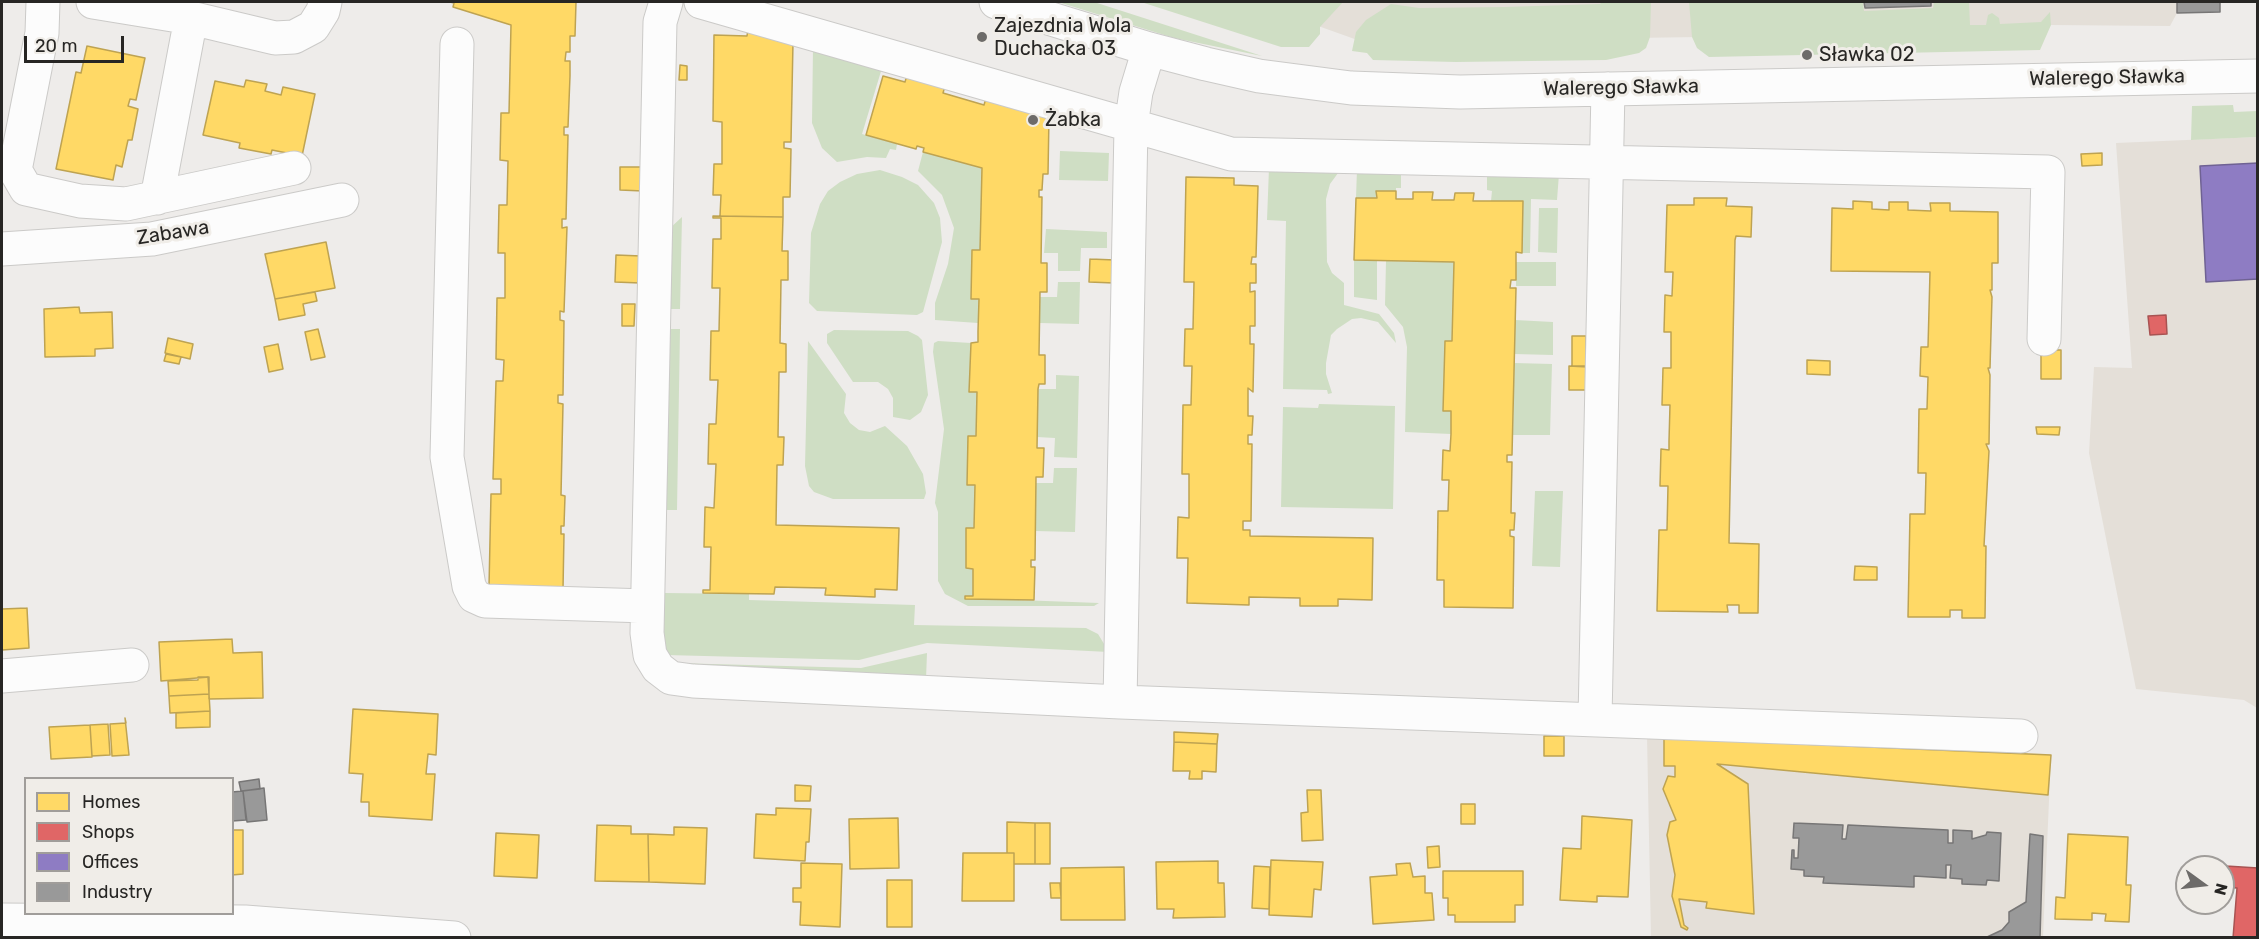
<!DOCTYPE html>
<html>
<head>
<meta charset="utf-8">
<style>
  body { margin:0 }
  #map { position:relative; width:2259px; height:939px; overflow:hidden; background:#eeecea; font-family:Rubik,sans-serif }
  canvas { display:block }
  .frame { position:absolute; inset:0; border:3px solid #272624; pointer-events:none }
  .legend { position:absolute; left:24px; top:777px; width:210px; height:138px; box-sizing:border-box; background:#f0ede8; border:2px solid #a09d9a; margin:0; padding:8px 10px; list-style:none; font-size:18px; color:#272624 }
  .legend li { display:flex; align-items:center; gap:12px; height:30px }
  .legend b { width:30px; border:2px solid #a09d9a }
  .north { position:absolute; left:2175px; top:855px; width:60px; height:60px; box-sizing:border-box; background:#f0ede8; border:2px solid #a09d9a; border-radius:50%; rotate:105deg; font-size:16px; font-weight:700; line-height:24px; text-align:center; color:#272624 }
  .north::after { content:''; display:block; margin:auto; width:21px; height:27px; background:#6d6b69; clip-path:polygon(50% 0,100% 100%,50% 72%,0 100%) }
  .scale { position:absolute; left:24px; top:36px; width:100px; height:27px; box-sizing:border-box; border:3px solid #272624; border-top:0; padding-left:8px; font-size:18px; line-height:21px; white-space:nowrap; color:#272624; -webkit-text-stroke:4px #f0ede8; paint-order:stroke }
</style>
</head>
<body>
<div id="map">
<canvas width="2259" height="939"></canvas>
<div class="frame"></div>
<ul class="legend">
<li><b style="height:16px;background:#ffd966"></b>Homes</li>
<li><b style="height:16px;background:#e06666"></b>Shops</li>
<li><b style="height:16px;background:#8e7cc3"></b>Offices</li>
<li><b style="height:16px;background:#999"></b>Industry</li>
</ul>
<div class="north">N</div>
<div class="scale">20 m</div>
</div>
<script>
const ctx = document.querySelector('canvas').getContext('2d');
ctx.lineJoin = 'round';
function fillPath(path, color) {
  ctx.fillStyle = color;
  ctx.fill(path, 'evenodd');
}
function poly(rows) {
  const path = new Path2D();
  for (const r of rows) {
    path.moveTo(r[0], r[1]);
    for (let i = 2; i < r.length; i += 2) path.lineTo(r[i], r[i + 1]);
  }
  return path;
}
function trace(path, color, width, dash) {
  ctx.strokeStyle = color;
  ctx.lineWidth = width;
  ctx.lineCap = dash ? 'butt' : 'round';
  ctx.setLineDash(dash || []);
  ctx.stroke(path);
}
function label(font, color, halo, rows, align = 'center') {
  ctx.font = font + ' Rubik,sans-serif';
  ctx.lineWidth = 6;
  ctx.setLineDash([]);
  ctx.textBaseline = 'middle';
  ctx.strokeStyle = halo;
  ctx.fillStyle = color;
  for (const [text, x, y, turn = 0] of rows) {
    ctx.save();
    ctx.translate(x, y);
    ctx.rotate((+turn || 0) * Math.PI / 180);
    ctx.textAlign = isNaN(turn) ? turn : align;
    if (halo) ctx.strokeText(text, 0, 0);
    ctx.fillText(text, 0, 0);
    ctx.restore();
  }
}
fillPath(poly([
  [1251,2,2177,2,2177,13,2170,26,2051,25,2038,29,1767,36,1363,42],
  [2257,137,2257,708,2244,700,2136,689,2089,453,2094,367,2132,368,2116,143],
  [1647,736,2051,755,2043,937,1651,937]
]), '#e4dfd8');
fillPath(poly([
  [1058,2,1094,2,1262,56,1174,38],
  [1141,2,1343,2,1320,27,1320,34,1309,47,1281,47],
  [1602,2,1651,2,1650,37,1646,48,1639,53,1606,60,1456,62,1373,60,1367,53,1352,51,1356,32,1366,20,1391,4,1419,8,1504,7,1600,4],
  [1689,2,1863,2,1864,11,1933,8,1934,2,1969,2,1970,25,1986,25,1988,15,1992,13,1999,18,2000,24,2041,22,2050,12,2051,25,2040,50,1709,57,1697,48,1692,37],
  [813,48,882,68,862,134,897,144,896,150,890,149,886,158,867,157,837,162,822,148,812,123],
  [2233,105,2234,112,2257,111,2257,137,2191,140,2192,106],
  [1060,151,1109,153,1108,181,1059,180],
  [923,152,982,168,980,250,971,299,979,299,978,323,935,320,935,303,948,264,954,228,942,195,918,171],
  [1269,168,1341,169,1330,184,1326,199,1327,262,1332,273,1344,283,1344,305,1379,314,1394,333,1396,343,1378,322,1361,318,1352,319,1337,329,1331,335,1326,363,1326,374,1332,393,1328,394,1327,390,1283,389,1286,221,1267,220],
  [1357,169,1401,170,1401,188,1396,188,1396,191,1377,191,1377,198,1356,198],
  [880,170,902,177,918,185,934,203,940,218,942,242,923,312,917,315,817,311,809,303,811,233,820,204,828,191,840,182,857,174],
  [1487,172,1559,174,1557,200,1531,199,1530,253,1522,253,1523,202,1491,201,1492,191,1487,190],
  [1539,208,1558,208,1557,253,1538,252],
  [682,217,680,309,668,309,669,229],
  [1046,229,1107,232,1107,248,1081,248,1080,271,1058,271,1058,253,1044,253],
  [1354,260,1377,260,1377,300,1354,297],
  [1386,261,1454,262,1452,341,1445,341,1443,410,1451,411,1451,434,1405,432,1407,347,1403,327,1385,305],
  [1516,262,1556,262,1556,286,1516,286],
  [1058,282,1080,282,1079,324,1040,323,1040,297,1057,297],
  [1515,320,1553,322,1553,355,1514,354],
  [667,329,680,329,677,510,663,510],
  [834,330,908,331,918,336,922,340,928,395,921,412,910,420,893,417,893,398,888,389,878,382,853,382,827,343,827,334],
  [808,341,846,394,844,413,850,423,859,430,870,432,885,426,907,446,923,474,926,493,924,499,833,499,814,492,809,486,805,466],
  [938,341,971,343,969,391,977,392,976,436,968,436,967,484,975,485,974,528,966,529,966,568,973,569,973,596,965,596,965,598,1099,603,1094,606,968,606,945,594,938,581,938,512,935,503,944,429,933,352,934,343],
  [1514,363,1552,364,1550,435,1513,435],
  [1056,375,1079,376,1077,458,1054,457,1055,438,1037,437,1038,389,1056,389],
  [1319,404,1395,406,1393,509,1281,507,1283,407,1318,408],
  [1054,468,1077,468,1075,532,1035,531,1036,483,1053,483],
  [1535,491,1563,491,1560,567,1532,566],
  [665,593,749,594,749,600,915,605,914,625,1086,628,1098,634,1109,652,927,643,859,660,666,655,662,646,661,600],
  [927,653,926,679,674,663,861,668]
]), '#cfdec4');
const homes = poly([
  [450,2,576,2,575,36,570,36,570,52,566,52,565,61,570,61,570,76,568,127,564,127,564,135,568,135,566,219,562,219,562,228,567,227,564,312,560,311,560,320,564,321,563,395,558,395,558,403,563,404,561,495,565,496,564,526,561,526,561,534,564,534,563,589,489,587,491,494,501,494,501,479,493,479,496,381,503,381,504,360,496,359,497,298,505,298,505,253,498,253,499,205,507,205,508,161,500,160,501,113,509,113,511,25,453,7,454,3,450,2],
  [748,29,793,42,791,142,784,142,784,148,791,149,790,197,783,197,783,217,720,216,721,195,713,195,714,164,722,164,722,122,713,121,714,35,747,36,748,29],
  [87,46,145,58,136,100,130,99,128,106,138,109,132,140,128,140,122,167,116,165,113,180,56,169,76,72,81,73,87,46],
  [680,65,687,66,687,80,679,80,680,65],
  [907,75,945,86,943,93,984,105,986,98,1049,116,1048,174,1043,174,1042,190,1039,190,1039,197,1042,197,1041,263,1047,263,1047,292,1040,292,1039,355,1045,355,1045,384,1039,384,1038,389,1037,448,1044,448,1043,477,1036,477,1035,560,1031,560,1031,567,1035,567,1034,600,965,599,965,596,973,596,973,569,966,568,966,528,974,528,975,485,967,485,968,436,976,436,977,392,969,392,971,343,978,342,978,331,979,299,971,299,972,250,980,250,982,168,923,152,924,148,917,146,916,149,866,135,883,76,905,82,907,75],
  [246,80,267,84,265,91,281,95,283,87,315,94,302,156,272,150,271,154,239,148,240,143,203,135,215,81,244,87,246,80],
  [2102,153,2102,165,2082,166,2081,154,2102,153],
  [620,167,644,167,643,191,620,190,620,167],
  [1186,177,1234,178,1234,185,1258,186,1256,257,1252,257,1251,264,1256,264,1256,283,1250,283,1250,292,1255,291,1255,326,1250,326,1250,344,1254,344,1253,392,1248,388,1248,416,1253,416,1252,435,1248,435,1248,444,1252,444,1251,521,1243,521,1243,530,1250,530,1250,536,1373,538,1372,600,1338,599,1338,606,1300,606,1300,598,1249,597,1249,605,1187,603,1188,558,1177,558,1178,517,1189,518,1189,474,1182,474,1183,405,1191,405,1192,366,1184,366,1185,329,1193,329,1194,282,1184,282,1186,177],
  [1376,191,1396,191,1396,199,1413,199,1413,192,1433,192,1432,200,1454,200,1455,193,1474,193,1473,201,1523,201,1522,253,1516,252,1516,280,1511,280,1510,288,1516,288,1512,455,1507,455,1507,462,1512,462,1511,513,1515,513,1514,530,1510,530,1510,536,1514,537,1513,608,1444,607,1444,580,1437,580,1438,511,1448,511,1449,480,1442,480,1443,450,1450,451,1451,434,1451,411,1443,411,1445,341,1452,341,1454,262,1354,260,1356,198,1377,198,1376,191],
  [1694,198,1727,198,1726,206,1752,207,1751,237,1736,236,1735,240,1729,543,1759,544,1758,613,1739,613,1739,605,1727,605,1728,612,1657,611,1659,530,1667,530,1668,486,1660,486,1661,449,1669,450,1669,441,1670,405,1662,405,1663,368,1671,368,1671,332,1664,332,1665,295,1672,296,1673,272,1665,272,1667,205,1694,205,1694,198],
  [1853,201,1872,202,1872,209,1889,210,1889,202,1908,202,1908,210,1931,211,1930,203,1950,203,1950,211,1998,212,1998,263,1992,263,1992,290,1990,290,1992,297,1990,368,1988,368,1990,375,1989,444,1986,444,1989,451,1984,546,1986,546,1985,618,1962,618,1962,610,1950,610,1950,617,1908,617,1910,514,1925,514,1926,473,1918,473,1919,409,1927,409,1928,377,1920,376,1921,347,1928,347,1930,272,1831,271,1832,208,1853,209,1853,201],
  [713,216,783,217,782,251,788,251,788,280,781,280,780,343,786,344,786,372,779,372,778,437,784,437,783,465,777,465,776,525,899,528,897,590,875,589,875,597,825,595,826,588,775,587,774,594,703,593,703,590,710,590,711,547,704,547,705,507,714,508,716,464,708,464,709,424,716,424,718,380,710,380,711,331,719,331,720,288,712,288,713,239,721,239,721,218,713,218,713,216],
  [326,242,335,288,275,299,265,254,326,242],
  [616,255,641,256,640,283,615,282,616,255],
  [1090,259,1115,260,1114,283,1089,282,1090,259],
  [315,292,317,301,303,304,305,315,279,320,275,299,315,292],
  [622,304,635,304,634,326,622,326,622,304],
  [79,307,80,313,112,312,113,348,95,349,95,356,45,357,44,309,79,307],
  [318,329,325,357,311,360,305,332,318,329],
  [1572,336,1586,336,1586,366,1572,366,1572,336],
  [168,338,193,344,190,359,165,353,168,338],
  [278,344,283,369,269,372,264,347,278,344],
  [2041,350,2061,350,2061,379,2041,379,2041,350],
  [166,354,181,357,179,364,164,361,166,354],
  [1807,360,1830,361,1830,375,1807,374,1807,360],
  [1569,366,1588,367,1588,390,1569,390,1569,366],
  [2036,427,2060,427,2059,435,2037,434,2036,427],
  [1855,566,1877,567,1877,580,1854,580,1855,566],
  [27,608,29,648,2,650,2,609,27,608],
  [232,639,233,653,262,652,263,698,209,699,209,677,161,681,159,642,232,639],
  [198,677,208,677,209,694,169,696,168,681,198,680,198,677],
  [209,694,210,711,170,713,169,696,209,694],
  [353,709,438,714,436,755,428,754,426,774,435,774,432,820,369,816,369,802,361,802,363,774,349,773,353,709],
  [210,711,210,727,176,728,176,713,210,711],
  [125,718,129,755,112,756,110,724,126,723,125,718],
  [108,724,110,755,92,756,90,725,108,724],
  [90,725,92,757,51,759,49,727,90,725],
  [1174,732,1218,734,1217,744,1174,742,1174,732],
  [1544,736,1564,736,1564,756,1544,756,1544,736],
  [1664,738,2051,755,2048,795,1717,764,1748,784,1754,914,1706,908,1707,902,1679,899,1684,925,1688,928,1687,930,1681,927,1672,896,1675,875,1667,835,1670,822,1676,820,1663,789,1668,776,1675,777,1675,766,1664,766,1664,738],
  [1174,742,1217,744,1216,772,1202,771,1202,779,1189,779,1190,771,1173,771,1174,742],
  [795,785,811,786,810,801,795,801,795,785],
  [1307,790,1321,790,1323,840,1302,841,1301,813,1308,812,1307,790],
  [1461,804,1475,804,1475,824,1461,824,1461,804],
  [776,808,811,809,809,842,806,842,805,861,754,858,756,814,776,815,776,808],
  [1582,816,1632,820,1628,897,1597,896,1597,902,1560,900,1563,848,1581,849,1582,816],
  [898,818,899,868,850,869,849,819,898,818],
  [1007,822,1035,823,1035,864,1014,864,1014,853,1007,853,1007,822],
  [1035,823,1050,823,1050,864,1035,864,1035,823],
  [597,825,631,826,631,834,648,834,649,882,595,881,597,825],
  [674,827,707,828,705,884,649,882,648,834,674,835,674,827],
  [232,830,243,830,243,874,232,875,232,830],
  [496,833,539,835,537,878,494,876,496,833],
  [2068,834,2128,837,2126,885,2131,885,2129,922,2105,921,2106,914,2092,913,2092,920,2055,919,2056,897,2065,898,2068,834],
  [1439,846,1440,867,1428,868,1427,847,1439,846],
  [963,853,1014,853,1014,901,962,901,963,853],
  [1271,860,1323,862,1321,890,1314,889,1312,917,1269,915,1271,860],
  [1218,861,1218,883,1224,883,1225,917,1173,918,1174,909,1157,909,1156,862,1218,861],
  [801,863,842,864,840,927,800,925,801,902,793,902,793,888,801,888,801,863],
  [1410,863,1413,877,1425,876,1425,893,1432,893,1434,920,1373,924,1370,877,1397,875,1396,864,1410,863],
  [1254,866,1270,867,1269,909,1252,908,1254,866],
  [1124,867,1125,920,1061,920,1061,868,1124,867],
  [1443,871,1523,871,1523,905,1515,905,1515,922,1455,922,1455,915,1448,915,1448,898,1443,898,1443,871],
  [887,880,912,880,912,927,887,927,887,880],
  [1050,883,1060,883,1061,898,1051,898,1050,883]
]);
fillPath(homes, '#ffd966');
trace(homes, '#bea352', 1.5);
const shops = poly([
  [2166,315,2167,334,2150,335,2148,316,2166,315],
  [2226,866,2258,868,2258,938,2233,938,2237,888,2224,887,2226,866]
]);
fillPath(shops, '#e06666');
trace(shops, '#a85352', 1.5);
const offices = poly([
  [2258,163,2258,279,2206,282,2200,166,2258,163]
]);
fillPath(offices, '#8e7cc3');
trace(offices, '#6f6293', 1.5);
const industry = poly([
  [1864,2,1931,2,1931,6,1865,8,1864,2],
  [2177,2,2220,2,2220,12,2177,13,2177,2],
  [259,779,260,789,241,791,239,782,259,779],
  [264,788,267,820,247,822,243,791,264,788],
  [243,791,246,820,232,821,232,792,243,791],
  [1794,823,1843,825,1842,839,1846,839,1848,825,1948,830,1948,843,1953,843,1953,830,1972,831,1972,839,1986,835,1987,832,2001,833,1999,881,1987,880,1986,885,1962,884,1962,879,1950,878,1951,865,1946,865,1946,878,1914,876,1914,887,1823,883,1824,877,1804,876,1804,870,1791,869,1792,850,1794,850,1794,858,1798,858,1799,838,1793,838,1794,823],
  [2030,834,2043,836,2040,938,1985,938,2002,930,2009,922,2009,912,2026,902,2030,834]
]);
fillPath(industry, '#999');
trace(industry, '#777676', 1.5);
const minor = poly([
  [43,2,42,33,15,170,26,189,80,201,126,204,294,168],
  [93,2,191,18,275,38,294,37,313,27,323,11,325,2],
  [666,2,660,22,647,633,650,655,658,668,671,678,693,681,1120,702,1131,126,1136,92,1149,49],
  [701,2,1231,154,2048,172,2044,339],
  [996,2,1149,49,1206,64,1259,76,1351,88,1460,92,2258,76],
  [457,44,447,457,469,586,474,596,485,601,647,606],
  [157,198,191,18],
  [2,249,152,239,342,200],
  [2,676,132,665],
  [1120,702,2021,736],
  [1595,719,1608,89],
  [2,920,245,922,454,938]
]);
trace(minor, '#cbcac8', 35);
trace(minor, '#fcfcfc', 33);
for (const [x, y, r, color] of [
  [982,37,6,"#6d6b69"],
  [1807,55,6,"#6d6b69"],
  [1033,120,6,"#6d6b69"]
]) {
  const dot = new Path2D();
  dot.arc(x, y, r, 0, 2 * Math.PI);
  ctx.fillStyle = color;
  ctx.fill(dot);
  trace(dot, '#f0ede8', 2);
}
label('20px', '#272624', '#f0ede8', [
  ["Zajezdnia Wola",994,26],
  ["Duchacka 03",994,49],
  ["Sławka 02",1819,55],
  ["Żabka",1045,120]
], 'left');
label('20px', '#272624', '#f0ede8', [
  ["Walerego Sławka",2107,78,-1],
  ["Walerego Sławka",1621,88,-1],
  ["Zabawa",173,233,-9]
]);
</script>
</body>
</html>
